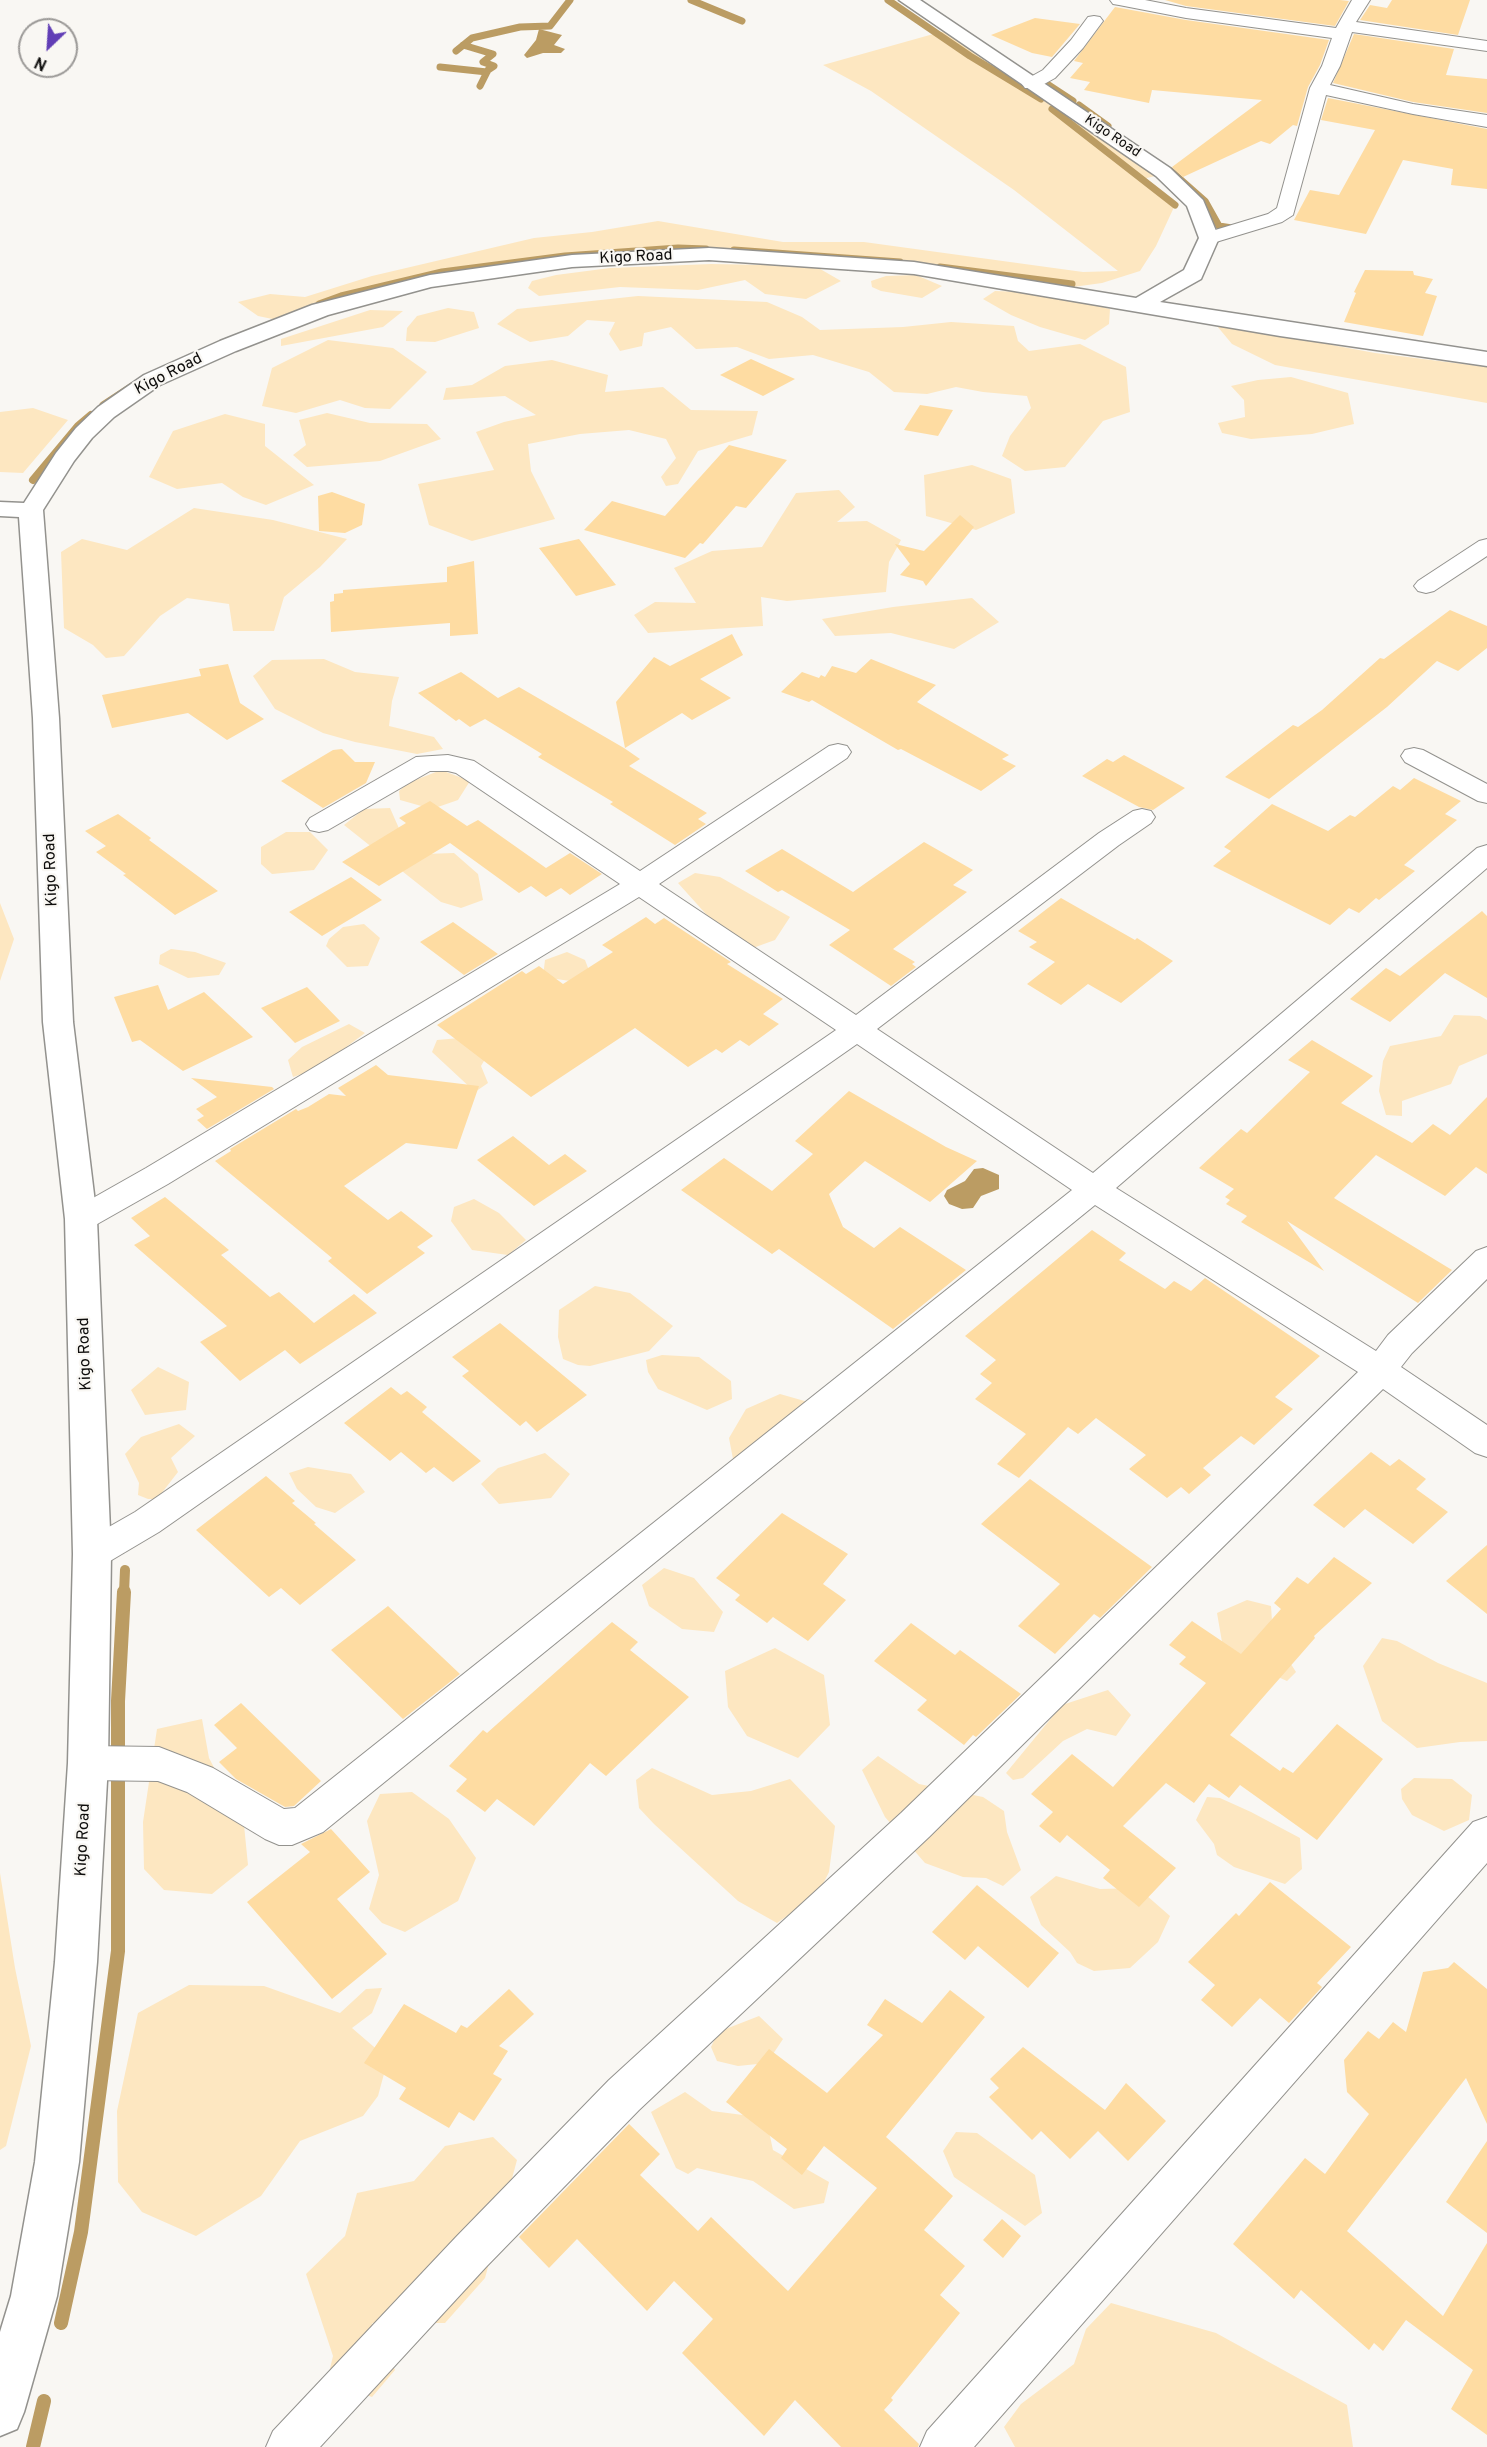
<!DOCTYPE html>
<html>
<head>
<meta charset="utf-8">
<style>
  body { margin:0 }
  #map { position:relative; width:1487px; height:2447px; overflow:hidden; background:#f9f7f3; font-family:Overpass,sans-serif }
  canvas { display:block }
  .north { position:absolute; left:18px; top:18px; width:60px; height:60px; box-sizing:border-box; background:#f9f7f3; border:2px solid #9b9997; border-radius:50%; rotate:205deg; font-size:16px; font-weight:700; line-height:24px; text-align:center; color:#0e0d0c }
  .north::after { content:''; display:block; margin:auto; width:21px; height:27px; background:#613eb6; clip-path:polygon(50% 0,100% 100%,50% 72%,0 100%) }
</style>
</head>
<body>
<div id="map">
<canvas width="1487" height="2447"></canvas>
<div class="north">N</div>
</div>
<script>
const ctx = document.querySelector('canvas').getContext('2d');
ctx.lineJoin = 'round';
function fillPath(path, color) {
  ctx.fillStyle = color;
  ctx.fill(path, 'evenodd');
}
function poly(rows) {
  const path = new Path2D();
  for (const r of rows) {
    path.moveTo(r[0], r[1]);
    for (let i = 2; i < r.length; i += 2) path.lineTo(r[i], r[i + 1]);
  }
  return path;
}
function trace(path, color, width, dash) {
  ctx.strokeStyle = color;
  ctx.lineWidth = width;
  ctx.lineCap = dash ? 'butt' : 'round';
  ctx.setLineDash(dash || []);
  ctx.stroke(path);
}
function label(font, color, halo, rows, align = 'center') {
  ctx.font = font + ' Overpass,sans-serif';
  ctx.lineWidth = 4.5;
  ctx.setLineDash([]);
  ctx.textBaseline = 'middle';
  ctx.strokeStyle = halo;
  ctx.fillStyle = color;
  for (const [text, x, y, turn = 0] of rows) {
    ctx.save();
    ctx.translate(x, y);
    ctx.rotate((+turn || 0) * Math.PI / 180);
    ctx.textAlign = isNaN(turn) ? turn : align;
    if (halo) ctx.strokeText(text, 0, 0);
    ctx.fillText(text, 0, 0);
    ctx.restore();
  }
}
fillPath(poly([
  [944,31,1155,176,1143,179,1175,205,1156,246,1140,271,1102,283,1073,287,908,265,748,253,536,262,282,321,258,316,238,302,270,294,305,297,372,276,534,238,592,232,658,221,783,242,864,242,1083,272,1118,271,1014,190,871,91,823,65],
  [711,264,815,266,841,281,806,299,765,294,745,280,698,290,620,287,539,296,528,288,532,281,556,275,610,268],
  [916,275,942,286,922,298,881,291,872,287,871,281,886,276],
  [995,291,1050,293,1110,309,1109,324,1085,340,1040,327,1011,315,983,299],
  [638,296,767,302,802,317,820,330,903,327,951,322,1014,326,1018,341,1029,351,1080,344,1126,367,1130,412,1103,421,1065,467,1025,471,1002,456,1010,436,1031,408,1027,396,983,392,956,387,927,394,894,392,869,372,813,355,769,359,737,347,696,349,671,327,644,333,642,346,620,351,609,334,615,322,587,320,568,336,530,342,497,324,517,309],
  [448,308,474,312,479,328,435,342,406,341,407,328,417,316],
  [370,310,403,311,383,327,281,346,281,339],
  [1284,322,1332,345,1375,353,1487,367,1487,403,1275,365,1232,344,1217,326],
  [328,340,393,348,427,372,390,409,365,408,340,400,296,413,262,406,272,368],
  [552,360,608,375,605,392,663,387,691,410,758,411,752,435,698,451,678,484,666,486,661,477,676,458,666,439,629,430,580,434,528,444,531,471,555,519,472,541,429,525,418,484,494,470,476,432,504,422,536,415,505,396,443,400,446,388,472,385,505,366],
  [1291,377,1348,393,1354,424,1312,434,1251,439,1222,433,1218,423,1245,417,1244,400,1231,386,1258,380],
  [33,408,68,420,23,473,0,472,0,412],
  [327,413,370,423,427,424,441,439,380,461,307,467,293,455,306,445,299,420],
  [225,414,265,424,265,446,314,485,266,505,243,497,222,483,177,489,149,477,173,431],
  [972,465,1011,479,1015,513,976,530,926,516,924,475],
  [839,490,855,507,837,522,867,521,901,540,889,562,886,592,787,601,761,597,763,626,648,633,634,615,655,602,696,603,674,568,712,551,762,547,796,493],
  [194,508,273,520,347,539,320,567,284,597,274,631,233,631,229,604,187,598,160,616,124,656,106,658,93,645,64,628,61,552,82,539,127,550],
  [972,598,999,622,954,649,891,633,835,636,822,619,893,607],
  [324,659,355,672,399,677,392,701,389,726,434,737,443,749,417,754,355,742,323,733,275,709,253,676,272,660],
  [441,770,470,781,458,800,432,809,400,800,399,791,408,783],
  [390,808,405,842,424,854,454,853,478,874,483,900,461,908,441,902,344,825,364,809],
  [286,832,310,832,328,850,314,870,272,874,261,864,261,847],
  [695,873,720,877,790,917,775,940,750,949,714,923,678,883],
  [0,903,14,939,0,981],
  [364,924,380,938,368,966,347,967,326,946,329,939,343,927],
  [171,949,195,952,226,963,219,975,188,978,159,964,160,955],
  [567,952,585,960,590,973,570,981,543,977,545,960],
  [1454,1015,1480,1016,1487,1020,1487,1054,1459,1066,1451,1084,1402,1101,1402,1116,1386,1115,1379,1091,1383,1061,1390,1046,1441,1036],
  [349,1024,365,1033,317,1069,293,1077,288,1060,302,1047],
  [471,1037,491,1049,481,1066,488,1083,475,1092,432,1052,437,1040],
  [474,1199,499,1213,526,1240,508,1255,472,1250,451,1221,454,1207],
  [595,1286,630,1293,673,1326,649,1351,590,1366,578,1365,563,1359,558,1337,559,1310],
  [662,1355,699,1357,731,1381,732,1399,707,1410,658,1389,648,1372,646,1360],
  [158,1367,189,1382,186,1410,145,1415,131,1390],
  [780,1394,815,1404,766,1467,733,1459,729,1438,746,1409],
  [179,1424,195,1436,171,1458,178,1472,157,1499,148,1499,138,1495,139,1483,125,1454,141,1437],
  [545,1453,570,1474,551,1498,499,1504,481,1484,498,1468],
  [308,1467,351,1474,365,1492,335,1513,316,1507,297,1489,289,1473],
  [664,1568,694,1578,723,1612,714,1632,682,1629,649,1606,642,1585],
  [1247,1600,1271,1606,1273,1636,1296,1672,1287,1681,1251,1665,1222,1642,1217,1613],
  [1382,1638,1397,1641,1438,1663,1487,1683,1487,1741,1460,1742,1417,1748,1382,1721,1363,1666],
  [775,1648,824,1675,830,1725,798,1758,747,1736,728,1707,725,1671],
  [1108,1690,1131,1715,1116,1736,1087,1729,1063,1741,1023,1778,1013,1780,1006,1773,1062,1705],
  [202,1719,209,1758,244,1825,248,1865,212,1894,164,1890,144,1869,143,1822,157,1729],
  [878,1756,919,1784,983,1797,1004,1811,1007,1832,1021,1870,1003,1886,986,1878,963,1877,925,1863,885,1817,862,1770],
  [652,1768,712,1795,751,1791,790,1779,835,1826,829,1872,818,1894,777,1923,738,1901,654,1824,639,1808,636,1780],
  [1414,1778,1452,1779,1472,1795,1469,1820,1444,1831,1412,1815,1402,1799,1401,1789],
  [412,1792,449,1819,476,1858,458,1901,405,1932,382,1923,369,1909,379,1875,367,1821,380,1794],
  [1207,1797,1220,1798,1251,1812,1300,1838,1302,1869,1285,1884,1234,1867,1217,1855,1214,1844,1196,1820],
  [0,1873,15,1968,31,2046,6,2146,0,2150],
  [1056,1876,1100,1889,1138,1888,1170,1916,1158,1942,1130,1968,1094,1971,1077,1963,1070,1952,1041,1925,1030,1897],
  [189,1985,264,1986,340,2013,366,1989,382,1988,372,2013,352,2028,388,2059,378,2096,363,2116,300,2141,261,2196,196,2236,142,2212,118,2182,117,2111,138,2013],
  [759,2016,783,2039,767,2063,738,2066,717,2061,711,2047,718,2032],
  [685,2092,712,2111,766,2118,773,2150,829,2182,824,2203,794,2209,753,2181,697,2168,688,2174,676,2168,651,2112],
  [956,2132,977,2133,1035,2175,1042,2213,1025,2226,954,2177,943,2151],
  [493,2137,517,2160,485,2278,445,2323,372,2323,395,2370,372,2397,327,2381,333,2356,306,2274,345,2236,357,2193,414,2181,445,2146],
  [1111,2303,1216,2333,1347,2405,1353,2447,1015,2447,1004,2427,1021,2404,1074,2364,1086,2329]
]), '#fde7c1');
fillPath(poly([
  [539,29,562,35,554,45,565,49,561,53,543,53,527,58,524,55,536,40],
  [983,1168,999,1175,999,1189,981,1196,973,1208,962,1209,949,1204,944,1196,947,1190,965,1181,974,1169]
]), '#bb9c63');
trace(poly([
  [691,0,742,21],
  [888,0,970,56,1041,99],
  [463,45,493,54,483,62,494,66,488,70,480,86],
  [456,51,472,38,520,27,550,26,570,0],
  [440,67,487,72],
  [1044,82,1073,101],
  [1079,105,1108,126],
  [1052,109,1175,205],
  [1171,171,1205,201,1219,226,1232,228],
  [734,250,900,262],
  [940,267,1072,284],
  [319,304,341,296,442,272,565,256,678,248,706,249],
  [103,405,132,386]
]), '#bb9c63', 7);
trace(poly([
  [33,480,78,426,91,415]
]), '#bb9c63', 8);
trace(poly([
  [124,1593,125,1570]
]), '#bb9c63', 10);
trace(poly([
  [61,2323,81,2232,118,1951,118,1701,124,1592],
  [33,2447,44,2401]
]), '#bb9c63', 14);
fillPath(poly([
  [1165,0,1340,0,1349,1,1335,26,1186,6],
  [1392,0,1470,0,1458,35,1360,20,1370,5,1387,8],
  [1115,7,1186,20,1329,40,1320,65,1308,87,1297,126,1293,125,1270,144,1261,141,1183,177,1172,167,1262,100,1152,90,1149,103,1084,90,1090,82,1070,78,1083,63,1074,61],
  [1035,18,1080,24,1052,57,1032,53,991,35],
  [1354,34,1454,49,1446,75,1487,79,1487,113,1413,102,1333,83],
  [1328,98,1487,129,1487,189,1451,185,1453,169,1403,160,1366,234,1294,220,1310,190,1339,195,1375,130,1321,120],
  [1365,270,1413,271,1414,275,1433,279,1425,293,1437,296,1423,336,1344,322,1356,293,1354,292],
  [751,359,795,379,763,396,720,375],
  [920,405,953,410,938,436,904,430],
  [729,445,787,460,746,508,736,506,703,544,700,543,685,558,584,530,612,501,665,516],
  [332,492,365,504,362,525,345,533,319,531,318,496],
  [960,515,974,527,926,586,923,581,900,575,910,564,895,544,924,551],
  [579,539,616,585,576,596,539,548],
  [474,561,478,634,450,636,450,623,331,632,330,602,334,601,334,594,343,593,343,590,447,582,447,567],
  [1450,610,1487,626,1487,648,1458,671,1437,661,1387,707,1269,799,1225,777,1293,725,1298,727,1322,710,1380,658,1384,659],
  [732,634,743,655,700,679,731,698,692,720,682,713,625,748,616,702,654,657,670,666],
  [871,659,936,685,917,702,1009,755,1002,759,1016,766,981,791,901,749,898,750,812,700,809,702,781,692,802,672,819,678,821,675,825,677,832,666,856,673],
  [228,664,240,703,264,719,227,740,188,713,112,728,102,695,201,676,199,669],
  [461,672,498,698,519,687,624,748,640,759,629,766,707,813,698,819,706,824,675,845,610,804,613,802,538,757,542,754,485,719,470,727,459,719,456,721,418,693],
  [342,749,355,762,375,762,366,783,323,808,281,781,333,750],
  [1124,755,1185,788,1153,810,1139,807,1082,776,1107,759,1113,762],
  [1414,778,1461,801,1445,814,1457,820,1404,865,1415,871,1379,900,1376,898,1359,913,1349,908,1330,925,1213,866,1231,851,1224,847,1272,804,1328,831,1350,815,1355,817,1393,786,1400,790],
  [430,801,467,826,478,820,546,868,570,853,602,874,570,895,561,888,546,897,531,886,519,893,450,843,379,886,342,862,406,823,399,818],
  [118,814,151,838,149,840,218,891,175,915,123,875,126,874,96,852,106,846,85,831],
  [924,842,973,870,953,885,967,892,893,949,915,962,912,964,916,967,891,986,829,945,850,930,782,890,778,892,745,871,782,849,853,892],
  [351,877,382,900,322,936,289,912],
  [1061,898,1135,940,1137,938,1173,961,1121,1003,1088,984,1061,1005,1027,984,1055,962,1029,947,1037,942,1018,931],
  [1482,911,1487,916,1487,998,1445,973,1390,1022,1350,999,1386,968,1400,976],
  [646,917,655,924,664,918,731,962,727,964,783,999,763,1014,779,1024,749,1046,740,1040,722,1053,716,1049,688,1067,635,1028,531,1097,437,1025,522,971,526,974,539,966,563,984,613,952,602,945],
  [453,922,498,954,464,975,420,942],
  [158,985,168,1010,204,992,253,1037,183,1071,140,1040,132,1042,114,997],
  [307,987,340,1021,295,1043,261,1008],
  [1312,1040,1373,1076,1341,1103,1412,1143,1433,1124,1450,1135,1487,1097,1487,1174,1476,1167,1445,1196,1376,1155,1334,1198,1452,1270,1418,1303,1287,1221,1324,1271,1241,1222,1247,1216,1226,1204,1230,1200,1225,1197,1234,1189,1199,1168,1241,1129,1247,1133,1310,1072,1288,1060],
  [376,1065,388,1075,479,1086,457,1149,406,1143,344,1186,388,1220,401,1211,433,1236,417,1247,425,1253,367,1294,328,1261,332,1258,215,1161,231,1151,230,1149,296,1109,298,1111,308,1107,329,1094,346,1096,338,1088],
  [191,1078,272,1087,274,1089,207,1129,197,1120,204,1116,196,1109,217,1097],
  [849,1091,946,1147,977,1161,930,1202,865,1161,829,1194,843,1227,874,1248,900,1227,966,1270,893,1329,779,1249,772,1254,681,1190,724,1158,772,1191,813,1154,795,1141],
  [513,1136,549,1165,565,1154,587,1171,534,1206,477,1160],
  [165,1197,229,1250,221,1255,270,1297,279,1292,314,1323,354,1294,377,1313,300,1364,285,1350,240,1381,200,1342,227,1326,134,1245,150,1236,131,1218],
  [1092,1230,1126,1253,1119,1260,1165,1289,1174,1281,1191,1291,1205,1278,1320,1356,1275,1397,1293,1409,1254,1445,1241,1436,1203,1468,1211,1475,1189,1494,1181,1487,1167,1498,1129,1469,1146,1455,1096,1418,1078,1434,1068,1427,1019,1478,997,1464,1026,1434,975,1399,992,1383,980,1374,996,1360,965,1336],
  [500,1323,587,1395,537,1432,526,1421,520,1426,462,1376,469,1371,452,1357],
  [391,1387,401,1395,407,1391,427,1407,422,1412,481,1461,453,1482,434,1467,426,1473,401,1452,390,1461,344,1423],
  [1371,1452,1390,1466,1399,1459,1426,1479,1416,1489,1448,1512,1413,1544,1365,1509,1344,1528,1313,1505],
  [266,1476,295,1501,292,1503,316,1523,314,1524,356,1560,300,1605,281,1588,269,1597,196,1530],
  [1030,1479,1152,1567,1100,1618,1094,1614,1055,1654,1018,1626,1060,1584,981,1524],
  [782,1513,848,1554,823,1584,846,1600,808,1641,773,1617,767,1623,735,1600,740,1595,716,1578],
  [1487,1545,1487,1614,1446,1581],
  [1334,1557,1372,1583,1314,1636,1315,1638,1230,1735,1280,1771,1283,1767,1293,1773,1337,1724,1383,1759,1317,1840,1240,1785,1229,1798,1209,1784,1194,1803,1166,1783,1123,1826,1176,1868,1139,1907,1103,1878,1110,1870,1067,1835,1060,1843,1039,1826,1053,1812,1031,1794,1072,1754,1113,1787,1206,1683,1179,1664,1186,1657,1169,1645,1192,1621,1241,1654,1281,1609,1274,1603,1297,1577,1308,1584],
  [388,1606,460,1674,403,1719,331,1650],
  [612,1622,638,1642,630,1650,689,1697,606,1776,590,1763,534,1826,497,1799,485,1812,456,1791,467,1779,449,1766,483,1730,487,1733],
  [911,1623,955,1655,960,1650,1021,1694,976,1737,973,1735,964,1745,917,1710,927,1700,874,1661],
  [241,1703,321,1781,294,1806,285,1807,236,1779,219,1762,237,1748,214,1725],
  [331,1829,370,1872,337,1899,387,1954,332,1999,247,1902,310,1852,301,1844],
  [1270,1882,1351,1947,1317,1983,1322,1987,1289,2023,1260,1998,1232,2027,1201,2000,1215,1985,1188,1962,1236,1913,1239,1916],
  [977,1885,1059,1953,1028,1988,978,1946,965,1960,932,1932],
  [1454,1962,1487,1989,1487,2124,1466,2078,1347,2231,1443,2316,1487,2243,1487,2435,1451,2409,1473,2370,1406,2320,1383,2351,1374,2343,1369,2350,1301,2290,1294,2299,1233,2244,1305,2158,1325,2174,1369,2114,1347,2092,1344,2060,1368,2031,1379,2039,1393,2022,1406,2032,1423,1972,1448,1968],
  [509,1989,534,2014,499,2046,508,2051,493,2074,502,2079,474,2121,459,2112,449,2128,399,2099,406,2088,364,2063,404,2004,456,2033,461,2025,467,2028],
  [950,1990,985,2017,886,2137,953,2196,924,2230,965,2266,940,2295,960,2313,891,2398,893,2400,884,2410,919,2444,918,2447,841,2447,795,2400,764,2436,682,2353,713,2319,674,2281,647,2311,577,2239,549,2268,519,2237,629,2124,660,2154,640,2175,698,2231,711,2217,788,2291,877,2188,824,2146,802,2175,781,2158,787,2149,726,2102,769,2049,827,2093,883,2035,867,2025,885,1999,922,2023],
  [1023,2047,1105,2110,1126,2083,1166,2121,1128,2161,1098,2131,1070,2159,1041,2131,1032,2140,989,2097,999,2088,990,2079],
  [1487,2141,1487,2233,1446,2202],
  [1002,2219,1021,2236,1003,2258,983,2240]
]), '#fedca2');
const minor = poly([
  [1110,0,1145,0,1186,8,1336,28,1352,0,1370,0,1356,22,1487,41,1487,51,1352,32,1340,66,1330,85,1413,104,1487,115,1487,127,1413,114,1326,95,1293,215,1282,222,1216,242,1202,242,1199,238,1202,234,1268,214,1277,208,1310,88,1322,66,1332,38,1186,18,1119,5,1113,4,1110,0],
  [1094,16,1100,17,1103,21,1083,48,1055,78,1037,88,1025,88,1022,84,1025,80,1043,70,1071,40,1088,17,1094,16],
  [1487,539,1487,556,1434,591,1426,593,1418,591,1414,586,1418,581,1479,541,1487,539],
  [838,744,847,746,851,752,847,758,659,884,856,1015,1099,833,1133,811,1142,809,1151,811,1155,817,1151,823,1119,845,877,1029,1093,1173,1477,848,1487,845,1487,868,1116,1188,1376,1351,1388,1335,1476,1251,1487,1247,1487,1279,1412,1353,1401,1367,1487,1425,1487,1457,1475,1453,1383,1389,929,1837,639,2110,486,2267,320,2447,266,2447,273,2431,456,2237,609,2080,901,1813,1358,1372,1095,1205,323,1832,292,1845,279,1845,265,1839,187,1792,158,1781,88,1780,75,1775,69,1763,75,1751,88,1746,159,1747,213,1768,284,1809,295,1808,1072,1190,857,1044,159,1532,105,1564,92,1569,79,1564,74,1554,79,1544,135,1512,836,1030,639,897,168,1184,92,1227,81,1231,70,1227,65,1219,70,1211,146,1168,620,884,456,773,448,771,430,771,328,830,319,832,310,830,306,824,310,818,416,757,448,755,474,761,640,871,829,746,838,744],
  [1414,748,1423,750,1487,784,1487,803,1478,801,1405,762,1401,756,1405,750,1414,748],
  [1487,1817,1487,1863,974,2447,920,2447,927,2431,1473,1822,1487,1817]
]);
const tertiary = poly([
  [899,0,920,0,1170,168,1203,200,1219,238,1201,279,1160,302,1487,352,1487,366,1280,336,914,274,709,260,572,267,431,287,328,315,236,351,160,385,114,417,92,438,74,461,43,510,59,718,73,1022,97,1219,111,1554,108,1763,97,1962,79,2162,57,2296,24,2412,17,2429,0,2436,0,2332,11,2296,35,2162,55,1962,68,1763,73,1554,65,1219,43,1022,33,718,19,517,0,516,0,502,24,503,56,453,76,428,98,407,144,375,220,341,312,305,430,275,572,255,709,248,914,262,1136,298,1184,270,1199,238,1187,206,1156,176,899,0]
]);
trace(minor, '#93928e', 2);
trace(tertiary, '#93928e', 3);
fillPath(minor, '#fff');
fillPath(tertiary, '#fff');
label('14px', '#0e0d0c', '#f9f7f3', [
  ["Kigo Road",1112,137,34]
]);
label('16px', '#0e0d0c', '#f9f7f3', [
  ["Kigo Road",636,258,-3],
  ["Kigo Road",169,375,-27],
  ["Kigo Road",52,870,-92],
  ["Kigo Road",86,1354,-92],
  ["Kigo Road",84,1840,-87]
]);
</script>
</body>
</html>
